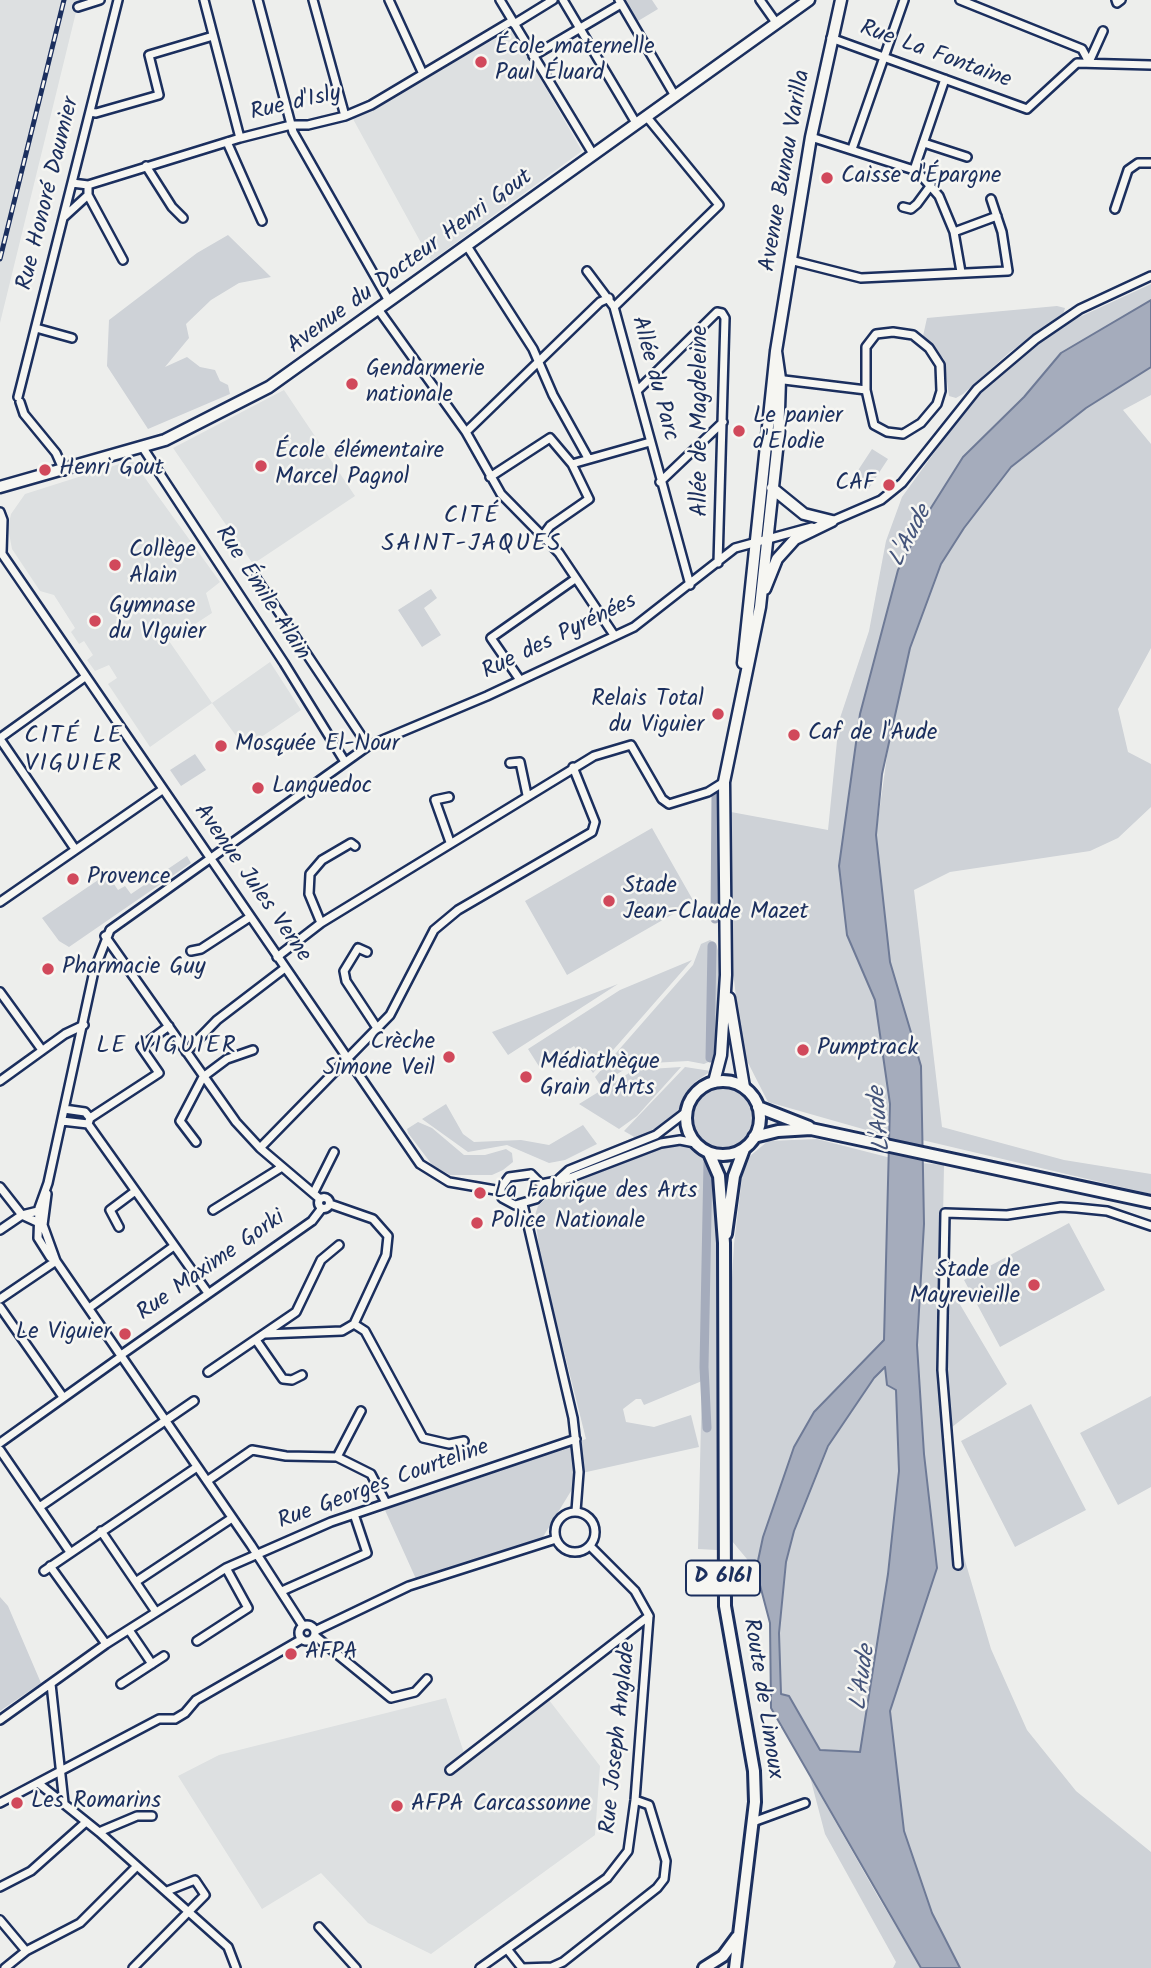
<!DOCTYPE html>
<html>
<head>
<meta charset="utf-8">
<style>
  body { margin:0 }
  canvas { display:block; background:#edeeec }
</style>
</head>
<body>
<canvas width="1151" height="1968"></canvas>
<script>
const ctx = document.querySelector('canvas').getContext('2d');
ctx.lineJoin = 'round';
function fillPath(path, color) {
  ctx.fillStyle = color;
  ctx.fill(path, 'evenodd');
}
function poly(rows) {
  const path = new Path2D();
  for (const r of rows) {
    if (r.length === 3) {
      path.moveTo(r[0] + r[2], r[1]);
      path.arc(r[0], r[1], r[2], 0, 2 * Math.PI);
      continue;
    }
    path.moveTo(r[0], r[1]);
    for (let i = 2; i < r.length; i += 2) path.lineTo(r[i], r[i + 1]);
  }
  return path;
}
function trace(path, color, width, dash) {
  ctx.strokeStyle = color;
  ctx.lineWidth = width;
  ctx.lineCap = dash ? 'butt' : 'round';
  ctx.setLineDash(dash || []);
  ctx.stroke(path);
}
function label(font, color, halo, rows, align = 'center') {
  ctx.font = font + ' Kalam,sans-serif';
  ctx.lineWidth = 5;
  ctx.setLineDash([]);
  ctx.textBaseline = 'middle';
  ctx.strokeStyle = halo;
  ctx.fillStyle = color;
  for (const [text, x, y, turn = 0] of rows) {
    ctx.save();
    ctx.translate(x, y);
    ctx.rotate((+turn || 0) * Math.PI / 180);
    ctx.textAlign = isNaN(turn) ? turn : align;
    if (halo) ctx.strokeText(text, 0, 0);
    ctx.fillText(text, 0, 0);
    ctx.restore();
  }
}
fillPath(poly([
  [0,0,79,0,0,323],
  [512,29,582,151,431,261,353,119],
  [284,390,355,496,253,564,173,448],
  [132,460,220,582,206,593,212,613,169,641,212,703,270,662,301,710,245,748,212,703,150,747,108,684,117,678,109,665,95,671,87,660,93,655,84,641,79,644,71,632,75,628,54,595,40,591,12,549,8,528,11,514,25,494],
  [542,1691,600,1766,595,1835,431,1954,368,1923,321,1873,262,1909,178,1776,219,1755,446,1698,464,1753]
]), '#dde0e1');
fillPath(poly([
  [625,0,652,0,658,9,638,21],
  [228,235,271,277,239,283,211,300,186,324,189,338,165,367,187,357,200,367,215,370,220,381,228,385,230,394,148,429,107,366,109,320,197,253],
  [1151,284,1151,300,1061,353,1024,397,963,457,929,511,898,570,847,935,875,1000,890,1104,891,1137,768,1102,743,1053,732,964,731,812,828,830,839,721,869,631,886,541,902,497,955,424,996,376,1060,326],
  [1057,306,1065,308,1063,315,1010,352,963,394,956,398,949,396,944,359,923,336,927,318],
  [1151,367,1151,395,1123,410,1151,444,1151,648,1118,709,1128,752,1151,764,1151,807,1118,838,1090,851,950,872,914,890,942,1127,1064,1160,1151,1174,1151,1194,922,1140,921,1066,890,962,876,835,892,720,910,648,941,564,964,528,1011,467,1086,408],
  [872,449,888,459,867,491,851,481],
  [431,589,437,598,424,608,441,635,422,647,398,610],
  [195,754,206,770,181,786,170,770],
  [652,828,694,902,567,975,525,901],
  [187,856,191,863,69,947,59,941,42,918,107,874,118,890,125,886,131,894],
  [710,940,716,943,720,958,719,1014,713,1060,704,1064,688,1061,633,1064,600,1085,595,1077,693,965,701,944],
  [692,960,593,1073,574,1046,540,1068,528,1049,620,990],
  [618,984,508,1055,492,1032],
  [681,1067,637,1116,619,1129,579,1104,634,1070],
  [685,1067,711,1071,695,1082,675,1115,664,1124,636,1138,624,1131],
  [724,1118,32],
  [446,1104,463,1134,474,1142,521,1140,549,1145,583,1125,597,1144,565,1160,549,1163,507,1145,468,1152,422,1119],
  [418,1122,432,1128,464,1155,485,1155,506,1149,512,1153,513,1162,503,1170,492,1175,450,1175,433,1166,408,1133,407,1129],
  [817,1139,891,1158,884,1340,814,1412,794,1447,763,1537,756,1570,727,1535,729,1330,734,1244,744,1161,768,1141],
  [684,1143,693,1146,713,1165,718,1185,717,1550,698,1549,702,1381,644,1405,641,1399,636,1399,623,1409,626,1422,654,1427,691,1415,699,1447,582,1473,535,1550,416,1579,384,1508,586,1439,540,1256,535,1215,538,1206,553,1192,656,1149],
  [922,1163,944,1165,942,1274,1007,1384,947,1431,956,1467,956,1530,991,1649,1027,1730,1076,1791,1151,1852,1151,1968,960,1968,932,1913,904,1831,890,1711,937,1568,924,1454,917,1345,924,1224],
  [1069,1223,1105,1290,1000,1347,964,1280],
  [886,1366,896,1390,899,1471,888,1574,860,1753,820,1751,789,1697,781,1694,779,1633,786,1562,794,1531,828,1446,874,1378],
  [1151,1396,1151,1487,1118,1505,1080,1433],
  [1031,1404,1086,1510,1015,1547,961,1441],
  [0,1597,8,1606,41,1683,0,1711],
  [810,1777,877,1895,921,1968,893,1968,896,1962,825,1834]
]), '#ced2d7');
const water = poly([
  [1151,300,1151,367,1086,408,1011,467,964,528,941,564,910,648,882,774,876,835,890,962,921,1066,924,1224,917,1345,924,1454,937,1568,890,1711,904,1831,932,1913,960,1968,921,1968,771,1708,770,1623,756,1570,763,1537,794,1447,814,1412,884,1340,890,1104,875,1000,847,935,839,866,860,714,898,570,929,511,963,457,1024,397,1061,353,1151,300],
  [885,1367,887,1385,896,1390,899,1471,888,1574,860,1752,820,1750,789,1696,781,1694,779,1633,786,1562,794,1531,828,1446,874,1378,885,1367]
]);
fillPath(water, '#a5acbc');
trace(water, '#6e7a96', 2);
trace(poly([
  [715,919,716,795],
  [710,1058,712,946],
  [707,1428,704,1367,708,1162]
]), '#a5acbc', 9);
const minor = poly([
  [204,0,240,138],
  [258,0,293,132,389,301],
  [313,0,345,116],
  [389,0,423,74],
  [500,0,593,154],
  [563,0,636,123],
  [619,0,675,96],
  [760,0,777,24],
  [960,0,1082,49,1089,62],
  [1116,0,1117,3,1121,0],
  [78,7,100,0],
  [514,24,553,0],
  [831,38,1027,109,1077,63,1151,65],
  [533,56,621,4],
  [1089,62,1103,31],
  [90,112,96,113,159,95,149,55,213,36],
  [811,137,917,171,939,196,954,232,961,272],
  [227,142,262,221],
  [924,143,967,157],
  [852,149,904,0],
  [146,166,172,207,183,218],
  [914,170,945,79],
  [72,183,88,185,240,138,291,125,308,125,345,116,371,105,512,21],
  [88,185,88,195,123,260],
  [903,207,911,209,917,204,931,185],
  [1115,209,1128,170,1138,163,1151,163],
  [64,217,88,195],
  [954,232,997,216],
  [467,246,533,349,553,395,588,458],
  [790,260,861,278,1008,271,1002,232,991,199],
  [587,271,614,307,690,585],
  [614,307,719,205,646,116],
  [378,309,466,432,501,494,559,553,614,635],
  [36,328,72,338],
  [893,332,913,335,929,348,940,365,941,391,937,404,921,423,903,434,887,432,874,425,866,390,866,347,876,334,893,332],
  [776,379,866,390],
  [637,391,717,312,722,313,725,318,718,563],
  [18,397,118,0],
  [20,402,24,414,56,453,64,471],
  [466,432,600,302,609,298],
  [143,448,284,663,345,762],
  [490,477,550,438,572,464,650,442],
  [660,482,723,422],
  [0,512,3,520,2,553],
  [830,522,881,500,902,483,977,389,1036,339,1080,309,1151,276],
  [542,537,550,526,589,499,572,464],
  [0,551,420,1164,449,1182,501,1191],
  [256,578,368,746],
  [520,680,491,638,575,579],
  [0,738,85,677],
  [0,739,75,849],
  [510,763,520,762,527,795],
  [449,797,435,800,450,842],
  [0,902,162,790],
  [321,923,309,894,310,874,322,860,351,843,355,846],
  [105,936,236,1122,260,1148,320,1199],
  [191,951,201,949,250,917],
  [367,952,358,948,344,971,346,981,377,1028],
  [277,957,321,923,594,756,631,745,662,799,669,804,708,792,724,782],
  [0,992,42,1050],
  [186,1052,217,1020,285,968],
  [0,1081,65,1034,84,1025],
  [64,1109,85,1112,90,1118],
  [62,1121,88,1124],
  [88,1124,208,1293],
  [88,1124,90,1118,159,1073,141,1047,169,1026],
  [196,1142,180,1121,203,1077,227,1059,253,1050],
  [260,1148,390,1015,434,930,458,910,592,832,595,822,573,767],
  [531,1174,541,1184,541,1194,536,1199,515,1205,502,1198,501,1188,509,1177,531,1174],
  [559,1179,569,1170,656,1135,686,1112],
  [541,1184,567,1179,661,1143,680,1140,695,1143],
  [0,1187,22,1215,0,1230],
  [314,1192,334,1152],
  [47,1194,43,1225,56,1261,251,1545,303,1626],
  [324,1203,5.5],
  [523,1204,573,1418,579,1472,576,1511],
  [213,1210,282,1167],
  [38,1211,43,1218,37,1222,22,1215,38,1211],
  [119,1227,110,1210,134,1192],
  [56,1261,50,1257,38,1238,39,1208,48,1183,94,971,110,930,368,746,487,696,634,627,735,548,812,527],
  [0,1299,56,1261],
  [0,1307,63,1397],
  [89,1308,174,1246],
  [354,1324,365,1331,423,1438,449,1444,464,1441],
  [265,1334,342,1331,354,1324,386,1255,388,1236,373,1219,330,1204],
  [256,1340,283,1379,292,1380,302,1375],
  [121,1355,312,1221,322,1208],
  [208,1372,296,1312,321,1260,339,1245],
  [0,1443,122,1356],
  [0,1450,70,1552],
  [337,1457,361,1411],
  [207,1481,252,1450,286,1456,337,1457,371,1474,386,1503],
  [41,1506,194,1401],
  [575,1532,20],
  [101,1531,156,1612],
  [958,1565,942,1370,945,1213,1007,1215,1061,1207,1077,1208,1107,1211,1151,1226],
  [50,1566,106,1644],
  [44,1571,197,1467],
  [137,1581,232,1518],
  [282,1591,367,1553,354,1514],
  [307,1633,8],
  [129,1630,152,1664],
  [315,1631,409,1586,556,1539],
  [315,1636,391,1698,415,1692,427,1679],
  [197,1641,248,1608,226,1568],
  [51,1684,64,1803],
  [121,1684,164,1656],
  [0,1720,106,1644,226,1568,331,1522,576,1439],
  [450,1770,649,1616],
  [38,1783,99,1832,228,1947,236,1968],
  [0,1803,159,1719,175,1719,185,1713,196,1700,302,1639],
  [753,1822,805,1803],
  [99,1832,137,1816,152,1816],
  [0,1887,31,1871,86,1822],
  [0,1920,26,1951],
  [319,1927,356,1968],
  [507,1949,522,1968,552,1967,563,1962,657,1888,664,1879,666,1861,649,1805,635,1800],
  [5,1968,26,1951,80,1923,137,1866],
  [133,1968,205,1895,195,1880,167,1891],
  [480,1968,607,1878,628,1851,635,1800,649,1616,635,1591,590,1546]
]);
const secondary = poly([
  [0,487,165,440,269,387,809,0],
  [772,488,804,514,832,521],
  [765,589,777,559,795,539,832,521],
  [743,663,776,351,811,137,841,0],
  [729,998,744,1087],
  [714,1082,721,1055,726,975,724,782,760,607,778,441,780,379,776,351]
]);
const primary = poly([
  [723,1118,37],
  [758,1107,809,1127],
  [754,1137,778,1131,811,1129,1151,1202],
  [709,1153,719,1176,724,1243,725,1606,754,1771,755,1802,735,1968],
  [726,1234,734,1176,744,1149],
  [704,1968,723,1956,737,1937]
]);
trace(minor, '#1b2f5e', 12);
trace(secondary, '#1b2f5e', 15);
trace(primary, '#1b2f5e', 16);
trace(minor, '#f6f6f2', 7);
trace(secondary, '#f6f6f2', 10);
trace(primary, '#f6f6f2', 10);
const rail = poly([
  [0,259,64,0]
]);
trace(rail, '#1b2f5e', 5);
trace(rail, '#f6f6f2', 2.5, [8]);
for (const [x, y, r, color] of [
  [481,62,7,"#d1495b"],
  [827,178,7,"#d1495b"],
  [352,384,7,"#d1495b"],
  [739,431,7,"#d1495b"],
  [261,466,7,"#d1495b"],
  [45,470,7,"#d1495b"],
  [889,485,7,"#d1495b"],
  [115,565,7,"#d1495b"],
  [95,621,7,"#d1495b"],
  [718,714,7,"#d1495b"],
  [794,735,7,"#d1495b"],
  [221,746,7,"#d1495b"],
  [258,788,7,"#d1495b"],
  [73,879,7,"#d1495b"],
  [609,901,7,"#d1495b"],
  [48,969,7,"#d1495b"],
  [803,1050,7,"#d1495b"],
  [449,1057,7,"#d1495b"],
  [526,1077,7,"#d1495b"],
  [480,1193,7,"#d1495b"],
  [477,1223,7,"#d1495b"],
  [1034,1285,7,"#d1495b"],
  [125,1334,7,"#d1495b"],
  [291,1654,7,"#d1495b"],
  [17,1803,7,"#d1495b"],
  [397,1806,7,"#d1495b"]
]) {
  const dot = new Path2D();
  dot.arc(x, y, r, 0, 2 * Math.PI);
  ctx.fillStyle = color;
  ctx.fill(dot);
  trace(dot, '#f6f6f2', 2.5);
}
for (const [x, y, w] of [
  [723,1578,74]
]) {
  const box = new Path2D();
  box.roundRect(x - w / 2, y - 17.5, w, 35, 5);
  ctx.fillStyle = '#f6f6f2';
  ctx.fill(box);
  trace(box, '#1b2f5e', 2);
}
label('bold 21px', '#1b2f5e', null, [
  ["D 6161",723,1578]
]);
label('23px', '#1b2f5e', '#f6f6f2', [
  ["École maternelle",495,49],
  ["Paul Éluard",495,75],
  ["Caisse d'Épargne",841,178],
  ["Gendarmerie",366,371],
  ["nationale",366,397],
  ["Le panier",753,418],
  ["d'Elodie",753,444],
  ["École élémentaire",275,453],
  ["Marcel Pagnol",275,479],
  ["Henri Gout",59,470],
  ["CAF",875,485,"right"],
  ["Collège",129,552],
  ["Alain",129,578],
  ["Gymnase",109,608],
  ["du VIguier",109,634],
  ["Relais Total",704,701,"right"],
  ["du Viguier",704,727,"right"],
  ["Caf de l'Aude",808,735],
  ["Mosquée El-Nour",235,746],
  ["Languedoc",272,788],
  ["Provence",87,879],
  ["Stade",623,888],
  ["Jean-Claude Mazet",623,914],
  ["Pharmacie Guy",62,969],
  ["Crèche",435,1044,"right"],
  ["Simone Veil",435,1070,"right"],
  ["Pumptrack",817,1050],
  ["Médiathèque",540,1064],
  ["Grain d'Arts",540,1090],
  ["La Fabrique des Arts",494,1193],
  ["Police Nationale",491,1223],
  ["Stade de",1020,1272,"right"],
  ["Mayrevieille",1020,1298,"right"],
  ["Le Viguier",111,1334,"right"],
  ["AFPA",305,1654],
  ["Les Romarins",31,1803],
  ["AFPA Carcassonne",411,1806]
], 'left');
label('23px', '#1b2f5e', '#f6f6f2', [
  ["Rue La Fontaine",935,56,20],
  ["Rue d'Isly",296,105,-13],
  ["Avenue Bunau Varilla",787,171,-80],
  ["Rue Honoré Daumier",50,194,-76],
  ["Avenue du Docteur Henri Gout",411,263,-36],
  ["Allée du Parc",653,379,75],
  ["Allée de Magdeleine",702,421,-90],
  ["Rue Émile Alain",261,594,57],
  ["Rue des Pyrénées",560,638,-26],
  ["Avenue Jules Verne",251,884,55],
  ["Rue Maxime Gorki",212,1267,-35],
  ["Rue Georges Courteline",384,1486,-20],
  ["Route de Limoux",761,1699,81],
  ["Rue Joseph Anglade",620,1738,-84]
]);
ctx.letterSpacing = '2px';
label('24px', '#1b2f5e', '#f6f6f2', [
  ["CITÉ",472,518],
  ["SAINT-JAQUES",472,546],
  ["CITÉ LE",74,738],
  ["VIGUIER",74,766],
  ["LE VIGUIER",167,1048]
]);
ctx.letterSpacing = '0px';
label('italic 24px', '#44547a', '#f6f6f2', [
  ["L'Aude",912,537,-62],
  ["L'Aude",882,1119,-95],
  ["L'Aude",865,1678,-82]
]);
</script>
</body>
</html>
